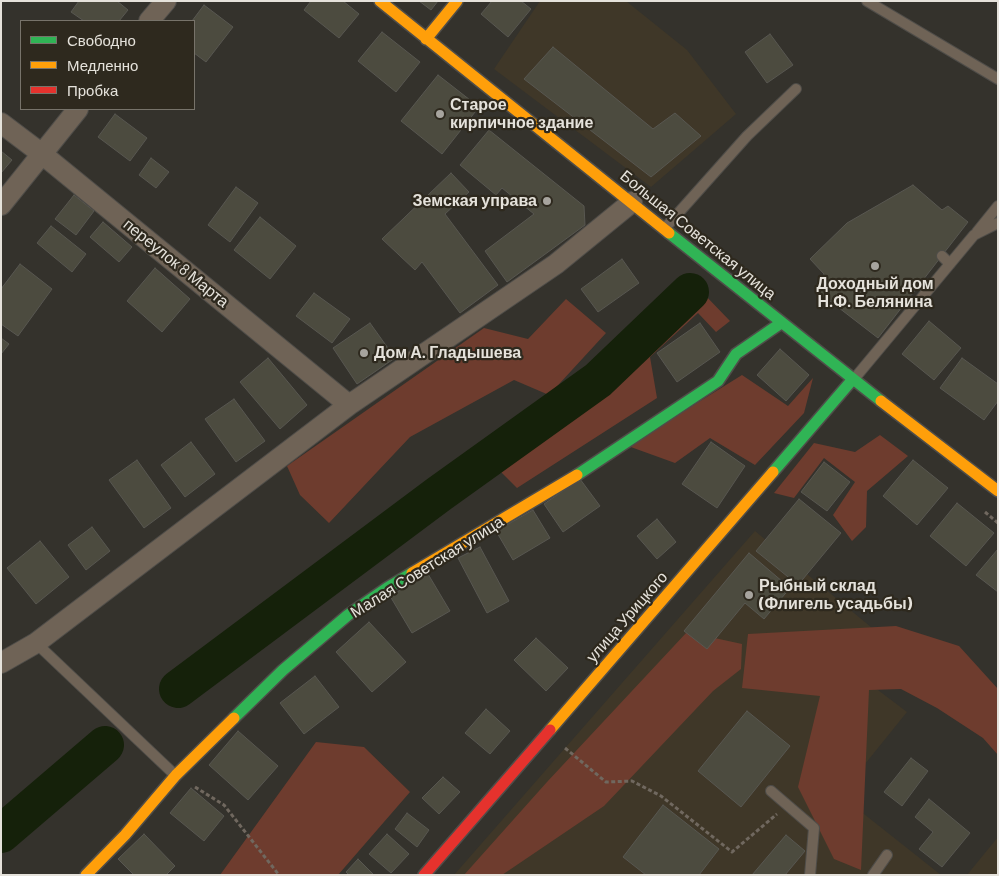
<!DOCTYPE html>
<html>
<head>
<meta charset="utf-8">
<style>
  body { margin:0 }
  #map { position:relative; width:999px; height:876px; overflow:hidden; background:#34322c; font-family:Barlow,sans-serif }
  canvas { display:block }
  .frame { position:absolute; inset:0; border:2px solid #e5e2db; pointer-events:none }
  .legend { position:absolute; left:20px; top:20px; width:175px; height:90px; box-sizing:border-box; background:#2e291e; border:1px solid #77736a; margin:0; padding:6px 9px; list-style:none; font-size:15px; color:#e5e2db }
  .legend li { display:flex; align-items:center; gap:10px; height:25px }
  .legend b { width:25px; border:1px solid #77736a }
</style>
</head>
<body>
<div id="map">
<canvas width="999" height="876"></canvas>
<div class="frame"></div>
<ul class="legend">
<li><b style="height:6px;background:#30b455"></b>Свободно</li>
<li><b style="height:6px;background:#ff9f0a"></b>Медленно</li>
<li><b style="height:6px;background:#e5322d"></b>Пробка</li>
</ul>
</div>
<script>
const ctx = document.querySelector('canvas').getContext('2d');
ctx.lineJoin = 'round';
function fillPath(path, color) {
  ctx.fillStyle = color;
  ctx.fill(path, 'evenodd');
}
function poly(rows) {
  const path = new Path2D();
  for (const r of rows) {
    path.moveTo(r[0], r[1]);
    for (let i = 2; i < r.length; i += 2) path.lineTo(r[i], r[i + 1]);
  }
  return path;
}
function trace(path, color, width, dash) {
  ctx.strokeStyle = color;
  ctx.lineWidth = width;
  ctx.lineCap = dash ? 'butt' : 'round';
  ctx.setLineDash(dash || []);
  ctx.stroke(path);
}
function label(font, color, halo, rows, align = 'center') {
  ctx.font = font + ' Barlow,sans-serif';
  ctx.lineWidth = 4.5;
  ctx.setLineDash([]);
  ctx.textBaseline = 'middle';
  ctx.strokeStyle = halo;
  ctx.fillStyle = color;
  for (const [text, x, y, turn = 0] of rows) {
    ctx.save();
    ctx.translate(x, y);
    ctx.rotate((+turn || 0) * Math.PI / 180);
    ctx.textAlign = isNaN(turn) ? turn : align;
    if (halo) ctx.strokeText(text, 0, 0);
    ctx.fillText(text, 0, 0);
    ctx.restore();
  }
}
fillPath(poly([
  [540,1,626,1,687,50,736,114,651,187,494,69],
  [755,531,901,652,874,687,907,712,840,795,941,875,454,875],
  [998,837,998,875,967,875]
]), '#3f3728');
fillPath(poly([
  [703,293,730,321,716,332,698,313,650,357,657,398,517,488,494,465,621,369,685,305],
  [566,299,606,333,549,395,514,380,410,437,329,523,300,495,287,466,484,328,528,339],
  [742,375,788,406,813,378,804,413,755,465,710,438,675,463,628,446],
  [880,435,908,456,867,491,866,527,852,541,833,515,855,482,824,458,794,498,774,493,814,443,855,452],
  [896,626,959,646,998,689,998,755,983,738,937,708,901,689,869,690,861,870,834,859,798,787,820,696,742,688,748,634],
  [687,632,742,644,741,669,713,691,604,806,502,875,464,875,547,782],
  [316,742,364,747,410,792,338,875,220,875]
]), '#6e3c2e');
trace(poly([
  [178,689,439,494,598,380,690,292],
  [1,834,105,745]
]), '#15210a', 38);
const building = poly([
  [79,1,117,1,128,10,119,21,84,21,71,12,79,1],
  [311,1,343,1,359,14,339,38,304,10,311,1],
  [419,1,438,1,431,10,419,1],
  [492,1,521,1,531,9,508,37,481,14,492,1],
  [204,5,233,27,206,62,194,53,194,21,192,21,204,5],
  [382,32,420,62,396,92,358,61,382,32],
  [770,34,793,65,767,83,745,52,770,34],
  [553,47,653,129,675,113,701,136,651,177,524,79,553,47],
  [438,75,479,107,442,154,401,121,438,75],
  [115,114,147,138,130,161,98,137,115,114],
  [489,130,584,206,585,225,507,282,485,251,534,214,502,188,496,195,460,165,489,130],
  [1,151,12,160,1,173,1,151],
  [151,158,169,172,156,188,139,175,151,158],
  [451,173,469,192,445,214,498,285,460,313,422,262,415,270,382,239,451,173],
  [913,185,942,210,948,206,968,222,878,338,817,291,824,274,810,259,847,223,913,185],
  [236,187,258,203,230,242,208,225,236,187],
  [74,195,94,211,76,235,55,219,74,195],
  [260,217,296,246,270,279,234,250,260,217],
  [103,222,132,247,119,262,90,237,103,222],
  [51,226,86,254,72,272,37,243,51,226],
  [622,259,639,283,598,312,581,289,622,259],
  [20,264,52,289,18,336,1,324,1,289,20,264],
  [155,268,190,299,162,332,127,301,155,268],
  [314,293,350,319,332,343,296,316,314,293],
  [929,321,961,348,934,380,902,354,929,321],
  [370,323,395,358,357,384,333,348,370,323],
  [700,323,720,352,677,382,657,353,700,323],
  [1,338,9,344,1,354,1,338],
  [780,349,809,375,786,401,757,375,780,349],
  [268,358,307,405,280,429,240,382,268,358],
  [962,358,998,384,998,401,984,420,940,388,962,358],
  [234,399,265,441,236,462,205,419,234,399],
  [191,442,215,474,185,497,161,465,191,442],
  [711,442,745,466,717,508,682,484,711,442],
  [137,460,171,508,144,528,109,480,137,460],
  [913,460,948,488,917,525,883,496,913,460],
  [824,462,850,482,827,511,801,492,824,462],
  [580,479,600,506,563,532,544,504,580,479],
  [799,499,841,533,798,585,756,551,799,499],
  [957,503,994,533,966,566,930,536,957,503],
  [533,510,550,538,513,560,496,531,533,510],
  [657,519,676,542,657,559,637,536,657,519],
  [92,527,110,551,86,570,68,545,92,527],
  [40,541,69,577,36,604,7,568,40,541],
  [480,547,509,601,487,613,458,558,480,547],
  [998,549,998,592,976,575,998,549],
  [749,553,790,588,764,619,745,603,707,649,684,631,749,553],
  [428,574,450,611,412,633,390,596,428,574],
  [369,622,406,662,372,692,336,652,369,622],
  [536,638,568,668,546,691,514,660,536,638],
  [315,676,339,707,304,734,280,703,315,676],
  [486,709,510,731,490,754,465,733,486,709],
  [747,711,790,746,741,807,698,771,747,711],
  [238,731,278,766,248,800,209,765,238,731],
  [911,758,928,771,902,806,884,792,911,758],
  [443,777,460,792,439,814,422,798,443,777],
  [191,788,224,816,204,841,170,813,191,788],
  [929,799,970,833,942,867,919,849,933,832,915,817,929,799],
  [663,805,719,849,699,875,646,875,623,857,663,805],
  [407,813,429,830,417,847,395,829,407,813],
  [144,834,175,866,166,875,134,875,118,859,144,834],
  [387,834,409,854,391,873,369,854,387,834],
  [786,835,805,851,785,875,752,875,786,835],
  [358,859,374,875,349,875,346,872,358,859]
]);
fillPath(building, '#4c4b3f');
trace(building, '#585751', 1);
const lane = poly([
  [867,1,998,79],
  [665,228,747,136,796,89],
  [977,232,998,206],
  [942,256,950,264],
  [854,379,974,235,998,223],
  [36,643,175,775],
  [771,791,814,828,810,875],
  [873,875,887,855]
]);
const street = poly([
  [149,21,166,1],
  [1,123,42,154,349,405],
  [1,205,78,109],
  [1,663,36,643,349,405,556,264,632,202]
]);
const fast = poly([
  [669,233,881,401],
  [773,472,853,379],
  [577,475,718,381,736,354,781,323],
  [234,718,283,670,348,615,387,588,412,573]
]);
const slow = poly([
  [380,1,669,233],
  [426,39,457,1],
  [881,401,998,491],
  [412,573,577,475],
  [550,730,773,472],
  [86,875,125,835,176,775,234,718]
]);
const jam = poly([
  [424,875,550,730]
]);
trace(lane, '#4f4d49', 12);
trace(street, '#4f4d49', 22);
trace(fast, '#4f4d49', 14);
trace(slow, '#4f4d49', 14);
trace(jam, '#4f4d49', 14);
trace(poly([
  [985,512,998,523],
  [565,748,606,782,632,781,661,796,732,852,777,814],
  [195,787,224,805,279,875]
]), '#70685f', 3, [4, 2.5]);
trace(lane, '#6f6356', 10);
trace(street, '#6f6356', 20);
trace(fast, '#30b455', 11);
trace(slow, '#ff9f0a', 11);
trace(jam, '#e5322d', 11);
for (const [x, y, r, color] of [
  [440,114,5,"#a7a49e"],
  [547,201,5,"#a7a49e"],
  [875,266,5,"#a7a49e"],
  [364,353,5,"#a7a49e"],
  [749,595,5,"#a7a49e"]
]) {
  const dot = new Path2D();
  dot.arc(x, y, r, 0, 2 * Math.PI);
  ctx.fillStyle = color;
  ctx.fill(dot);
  trace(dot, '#2e291e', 2);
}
label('bold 16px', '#e5e2db', '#2e291e', [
  ["Старое",450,105],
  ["кирпичное здание",450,123],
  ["Земская управа",537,201,"right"],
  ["Доходный дом",875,284,"center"],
  ["Н.Ф. Белянина",875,302,"center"],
  ["Дом А. Гладышева",374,353],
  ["Рыбный склад",759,586],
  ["(Флигель усадьбы)",759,604]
], 'left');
label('16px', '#e5e2db', '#2e291e', [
  ["Большая Советская улица",698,235,39],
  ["переулок 8 Марта",176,263,39],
  ["Малая Советская улица",427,567,-32],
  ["улица Урицкого",627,617,-49]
]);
</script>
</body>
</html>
